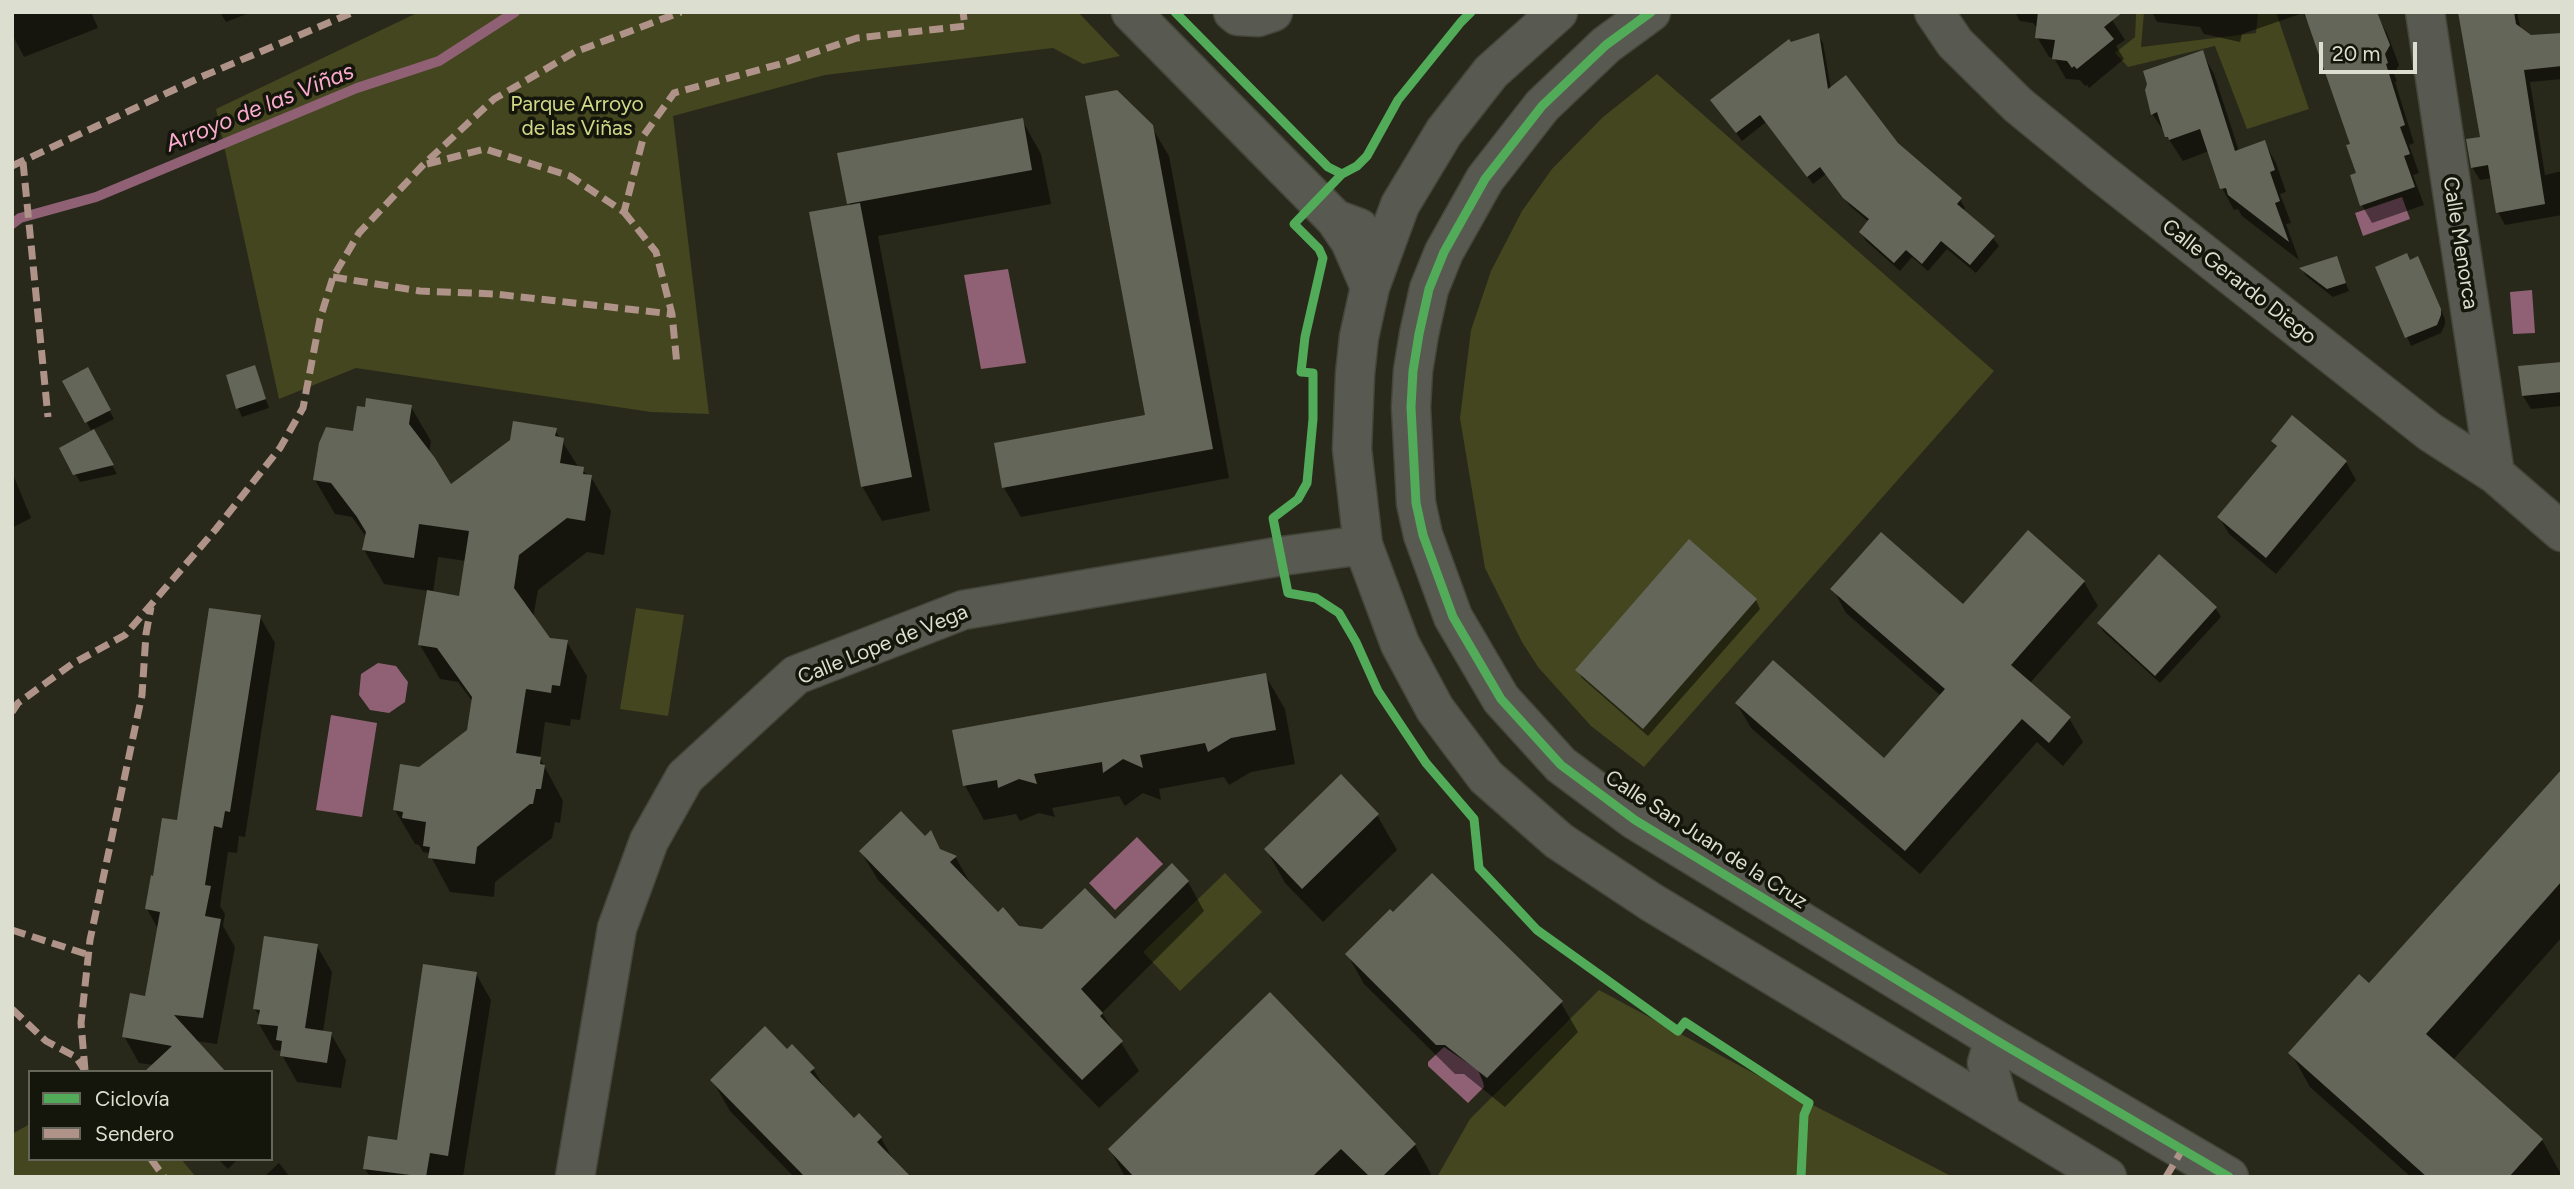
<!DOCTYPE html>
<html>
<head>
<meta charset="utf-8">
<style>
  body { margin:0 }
  #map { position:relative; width:2574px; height:1189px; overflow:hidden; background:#28291b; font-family:Figtree,sans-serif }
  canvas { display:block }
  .frame { position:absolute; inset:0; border:14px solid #dcdecf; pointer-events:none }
  .legend { position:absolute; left:28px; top:1070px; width:245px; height:91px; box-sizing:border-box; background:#15160b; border:2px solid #656659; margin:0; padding:9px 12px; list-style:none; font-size:21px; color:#dcdecf }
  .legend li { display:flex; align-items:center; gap:14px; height:35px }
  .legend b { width:35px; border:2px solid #656659 }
  .scale { position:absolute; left:2319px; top:42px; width:98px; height:32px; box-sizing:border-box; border:4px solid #dcdecf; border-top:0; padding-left:9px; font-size:21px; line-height:24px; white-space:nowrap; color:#dcdecf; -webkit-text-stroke:5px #15160b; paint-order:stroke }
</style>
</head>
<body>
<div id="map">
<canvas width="2574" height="1189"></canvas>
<div class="frame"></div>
<ul class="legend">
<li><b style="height:9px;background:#51ab58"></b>Ciclovía</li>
<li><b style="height:9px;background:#af9288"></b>Sendero</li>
</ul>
<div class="scale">20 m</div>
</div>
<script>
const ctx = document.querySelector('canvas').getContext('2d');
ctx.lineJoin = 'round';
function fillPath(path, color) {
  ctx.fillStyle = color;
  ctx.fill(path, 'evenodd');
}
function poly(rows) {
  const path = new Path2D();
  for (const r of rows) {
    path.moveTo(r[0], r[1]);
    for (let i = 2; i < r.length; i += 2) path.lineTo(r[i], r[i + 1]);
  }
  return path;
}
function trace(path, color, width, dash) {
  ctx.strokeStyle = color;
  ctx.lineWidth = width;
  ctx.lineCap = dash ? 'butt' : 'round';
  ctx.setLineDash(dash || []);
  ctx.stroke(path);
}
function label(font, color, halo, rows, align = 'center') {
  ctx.font = font + ' Figtree,sans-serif';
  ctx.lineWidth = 7;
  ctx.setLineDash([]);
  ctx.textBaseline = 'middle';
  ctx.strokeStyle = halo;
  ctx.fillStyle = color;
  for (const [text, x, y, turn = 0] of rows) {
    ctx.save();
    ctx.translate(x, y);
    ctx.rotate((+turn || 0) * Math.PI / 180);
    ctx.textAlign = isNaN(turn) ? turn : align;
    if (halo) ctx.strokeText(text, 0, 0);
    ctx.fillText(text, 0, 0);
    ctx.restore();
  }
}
fillPath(poly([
  [419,12,1078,12,1120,56,1083,64,1053,48,825,75,673,116,709,414,651,412,356,368,279,399,216,109],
  [2134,12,2144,12,2141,47,2256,33,2258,12,2276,12,2309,109,2247,129,2215,46,2128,67,2115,53,2135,37,2136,15],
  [1657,74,1994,371,1644,767,1591,726,1538,667,1522,642,1485,568,1460,418,1471,330,1491,271,1522,211,1552,169,1603,117],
  [636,608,684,615,668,716,620,709],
  [1225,873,1262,912,1180,991,1143,952],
  [1599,990,1809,1103,1953,1177,1437,1177,1470,1119],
  [30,1124,30,1159,181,1159,196,1177,12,1177,12,1134]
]), '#43461e');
fillPath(poly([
  [2402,197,2410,219,2363,236,2355,213],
  [1008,269,1026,363,981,369,964,275],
  [2532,290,2535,333,2513,334,2510,292],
  [378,663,396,666,408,682,405,702,389,713,370,710,359,695,361,674],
  [331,715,377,723,362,817,316,810],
  [1137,837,1163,864,1115,910,1089,883],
  [1444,1047,1478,1070,1483,1082,1484,1087,1468,1103,1428,1066,1428,1062]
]), '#906175');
fillPath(poly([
  [12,12,91,12,98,28,24,57,12,34],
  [220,12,252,12,226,22],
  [2015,12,2107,12,2125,40,2116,46,2124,59,2089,88,2087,85,2085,86,2080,80,2066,79,2054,58,2049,57,2037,37,2038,29,2033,23,2020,21],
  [2152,12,2374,12,2387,33,2399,65,2394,74,2397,81,2395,82,2414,143,2409,145,2419,173,2413,175,2424,205,2372,223,2362,205,2352,145,2312,31,2303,13,2242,34,2240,42,2204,34,2200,27,2157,22],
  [2460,12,2517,12,2521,30,2531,37,2562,35,2562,79,2530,82,2545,175,2562,171,2562,215,2505,225,2498,212,2492,178,2480,180,2472,167,2482,139],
  [1818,35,1823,43,1831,89,1960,200,1965,208,1963,211,1993,238,1999,246,1976,273,1947,249,1928,271,1912,257,1900,271,1866,241,1861,232,1869,222,1850,206,1826,174,1813,184,1766,122,1742,141,1718,109,1791,44],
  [2202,52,2214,74,2239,151,2264,142,2276,163,2286,192,2280,194,2291,223,2286,224,2299,260,2242,216,2238,209,2234,210,2222,188,2209,151,2183,161,2153,115,2146,90],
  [1022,120,1041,154,1051,204,878,236,930,511,882,521,862,486,850,206,839,154],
  [1151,126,1169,156,1229,478,1021,517,1004,488,996,444,1147,416],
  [2336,258,2349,291,2333,297,2306,276,2302,269],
  [2410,262,2422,267,2445,319,2445,324,2441,333,2411,346,2377,268],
  [2562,364,2562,406,2531,409,2523,396,2520,368],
  [255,368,269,408,242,417,238,408],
  [87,369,114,419,92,430,117,474,80,482,62,448,92,432,64,381],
  [411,407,431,441,429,453,450,487,555,430,579,468,591,477,611,511,604,555,587,552,538,590,533,618,549,639,567,642,587,676,580,720,571,719,570,726,545,722,540,758,563,801,560,823,555,822,552,838,495,882,494,897,450,892,429,853,423,852,419,845,415,844,395,810,419,769,468,731,473,702,458,682,440,679,420,645,429,591,384,584,364,550,366,537,352,517,335,514,315,480,354,433],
  [438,557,466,561,461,598,433,593],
  [2273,441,2346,462,2356,480,2276,574,2229,534,2219,517,2277,448],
  [12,472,31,518,12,528],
  [2159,557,2216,609,2221,617,2160,683,2103,631,2099,623],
  [2084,582,2098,606,2030,683,2069,718,2083,742,2063,766,2037,742,1920,874,1751,728,1737,704,1884,761,1941,696,1846,613,1833,589,1963,606],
  [1756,600,1760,609,1648,736,1582,678,1577,670],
  [260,617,275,643,245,837,239,836,237,853,228,852,220,906,225,914,223,926,235,947,217,1044,196,1041,154,1065,139,1063,124,1036,146,998,158,929,147,909],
  [1265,675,1285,709,1295,764,1251,772,1229,785,1224,777,1159,789,1161,800,1143,793,1125,806,1119,796,1052,808,1055,817,1039,813,1020,821,1016,814,984,820,965,786],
  [2562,780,2562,937,2453,1060,2542,1140,2561,1174,2559,1177,2411,1177,2310,1087,2291,1053,2369,985],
  [1377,815,1397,850,1323,922,1285,883,1266,849],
  [931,833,942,852,956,858,972,886,998,914,1019,928,1043,931,1115,921,1188,882,1204,911,1102,1013,1139,1071,1099,1108,878,880,861,852,925,839],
  [317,946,332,972,323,1032,331,1034,346,1060,341,1088,297,1082,282,1055,282,1051,274,1050,259,1024,260,1017,255,1009],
  [1347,954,1561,1003,1578,1032,1505,1107,1464,1074,1455,1074,1364,984],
  [476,974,491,1000,463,1177,370,1177,365,1169,399,1142],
  [787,1051,813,1069,827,1092,854,1120,881,1138,895,1163,908,1177,794,1177,730,1111,712,1080],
  [1415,1145,1431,1174,1428,1177,1125,1177,1110,1149],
  [218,1159,238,1159,228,1169],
  [279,1163,290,1177,264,1177]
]), '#0007');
trace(poly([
  [12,224,20,218,96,197,357,88,439,61,515,12]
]), '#906175', 10);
fillPath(poly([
  [2038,12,2123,12,2104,27,2114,39,2077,69,2074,66,2072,68,2067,61,2052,59,2055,40,2035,38],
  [2304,12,2377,12,2390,45,2385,54,2388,63,2386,64,2405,125,2400,127,2410,154,2404,156,2415,187,2360,206,2350,175,2356,173,2346,145,2350,144],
  [2458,12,2514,12,2516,24,2531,35,2562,33,2562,66,2524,70,2545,204,2496,213,2488,165,2471,168,2466,139,2480,137],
  [1819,33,1828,89,1846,75,1898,143,1962,198,1957,204,1995,236,1970,265,1941,241,1922,264,1906,250,1894,263,1859,232,1869,219,1843,198,1820,167,1807,177,1760,115,1736,133,1710,100,1789,39,1791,42],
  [2203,50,2235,151,2265,140,2275,170,2270,172,2280,201,2275,203,2289,242,2228,195,2226,188,2220,189,2200,129,2169,140,2168,137,2165,137,2157,112,2151,115,2145,90,2147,84,2143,71],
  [1117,90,1153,125,1213,449,1002,488,994,443,1145,415,1085,96],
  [1023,118,1032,170,847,204,837,153],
  [860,203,912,477,861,487,809,212],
  [2407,253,2410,260,2418,256,2441,309,2441,315,2437,325,2405,338,2375,267],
  [2337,256,2346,283,2327,289,2299,268],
  [2562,362,2562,392,2522,396,2518,366],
  [255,365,266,399,236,409,226,375],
  [88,367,111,410,85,423,62,381],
  [366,398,412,405,409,424,435,458,451,484,510,440,513,421,557,428,555,436,564,438,560,463,584,467,583,474,592,475,585,521,567,518,519,555,514,588,550,638,568,640,560,686,552,685,551,693,526,689,516,753,541,757,540,764,545,765,541,789,536,789,533,804,530,804,477,847,475,864,428,858,430,847,423,846,426,822,402,818,403,812,393,810,400,764,419,767,467,730,472,697,437,648,418,645,427,590,459,596,469,531,419,524,414,558,362,550,366,532,357,517,331,483,313,480,319,443,326,427,353,431,357,406,365,407],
  [2292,415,2347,461,2266,558,2217,517,2277,446,2271,441],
  [94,429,114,465,73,475,59,448],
  [2028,530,2085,581,2011,665,2071,717,2049,743,2022,719,1905,851,1735,703,1773,660,1884,758,1945,689,1830,589,1881,532,1963,604],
  [1689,539,1757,599,1643,729,1575,670],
  [2159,554,2217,607,2155,676,2097,623],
  [209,608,261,615,230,812,225,811,222,828,214,826,205,885,211,886,205,916,221,919,203,1018,174,1015,226,1072,144,1072,172,1046,122,1037,130,993,145,996,160,912,145,909,151,875,153,876,162,818,177,820],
  [1266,673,1276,730,1231,738,1208,752,1205,743,1140,755,1143,768,1123,759,1103,773,1102,762,1034,774,1037,784,1019,779,998,788,997,780,963,786,952,730],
  [2562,769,2562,881,2426,1034,2543,1139,2509,1177,2427,1177,2288,1053,2359,974,2369,983],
  [1341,774,1379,814,1302,889,1264,849],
  [901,811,925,836,931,830,940,849,957,856,950,862,998,912,1003,907,1019,926,1042,929,1085,888,1115,919,1172,863,1189,881,1081,989,1103,1013,1100,1016,1123,1041,1082,1080,859,851],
  [1432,873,1563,1001,1487,1078,1445,1045,1436,1045,1345,954,1390,909,1393,912],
  [264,936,318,944,305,1028,332,1032,327,1063,280,1056,282,1041,276,1040,278,1026,257,1024,260,1010,253,1009],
  [423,964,477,972,448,1156,430,1153,426,1177,363,1169,368,1136,397,1140],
  [1270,992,1416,1144,1382,1177,1370,1177,1341,1149,1312,1177,1134,1177,1108,1149],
  [765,1026,787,1049,792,1044,815,1068,810,1072,854,1118,859,1113,882,1137,877,1142,911,1177,805,1177,710,1080]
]), '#65665a');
const minor = poly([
  [1131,12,1335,219],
  [1233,12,1238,16,1258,17,1273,12],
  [1558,12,1491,72,1444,132,1400,205,1370,287,1359,337,1355,374,1352,449,1363,545,1400,644,1435,709,1486,777,1559,841,1651,902,2107,1177],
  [1651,12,1606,45,1542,106,1485,179,1444,252,1429,289,1419,334,1413,371,1411,407,1416,503,1423,535,1453,617,1501,699,1561,765,1635,820,1994,1039,2229,1177],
  [1934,12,1955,43,2018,105,2101,173,2430,432,2495,474,2562,532],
  [2425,12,2495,474],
  [1359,228,1335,219,1350,241,1370,287],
  [1994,1039,1987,1063,2002,1114],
  [575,1177,617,928,649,841,685,777,796,675,963,610,1282,556,1363,545]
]);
trace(minor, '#45463b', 41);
trace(minor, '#585950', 38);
trace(poly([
  [23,162,48,417],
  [427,164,485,149,570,176,624,212,644,135,674,93,780,64,857,38,965,26,963,12],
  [12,166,201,77,354,12],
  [624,212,656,252,672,314,677,365],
  [333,277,420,291,495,294,672,314],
  [12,712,18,703,72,664,125,635,216,529,280,448,303,408,320,319,333,277,359,233,423,165,494,99,575,52,681,12],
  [12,930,89,955],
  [12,1009,46,1041,76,1057,84,1069],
  [85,1070,81,1023,90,940,142,695,146,634,151,607],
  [151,1159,164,1177],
  [2166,1177,2182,1150]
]), '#af9288', 7, [14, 7]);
trace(poly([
  [1175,12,1328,167,1342,174],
  [1471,12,1461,22,1398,100,1367,156,1357,166,1342,174,1294,224,1319,249,1323,258,1305,337,1301,372,1313,373,1313,419,1307,483,1298,499,1273,518,1288,593,1316,598,1339,613,1356,642,1378,691,1426,763,1474,819,1479,868,1537,930,1678,1031,1685,1022,1809,1103,1804,1115,1801,1177],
  [1651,12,1606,45,1542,106,1485,179,1444,252,1429,289,1419,334,1413,371,1411,407,1416,503,1423,535,1453,617,1501,699,1561,765,1635,820,1994,1039,2229,1177]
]), '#51ab58', 9);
label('21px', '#d1d988', '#15160b', [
  ["Parque Arroyo",577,105],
  ["de las Viñas",577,129]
]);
label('21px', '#dcdecf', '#15160b', [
  ["Calle Menorca",2460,243,81],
  ["Calle Gerardo Diego",2239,282,38],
  ["Calle Lope de Vega",883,645,-22],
  ["Calle San Juan de la Cruz",1706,840,33]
]);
label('italic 23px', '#fcabd0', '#15160b', [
  ["Arroyo de las Viñas",260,108,-22]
]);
</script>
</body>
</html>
